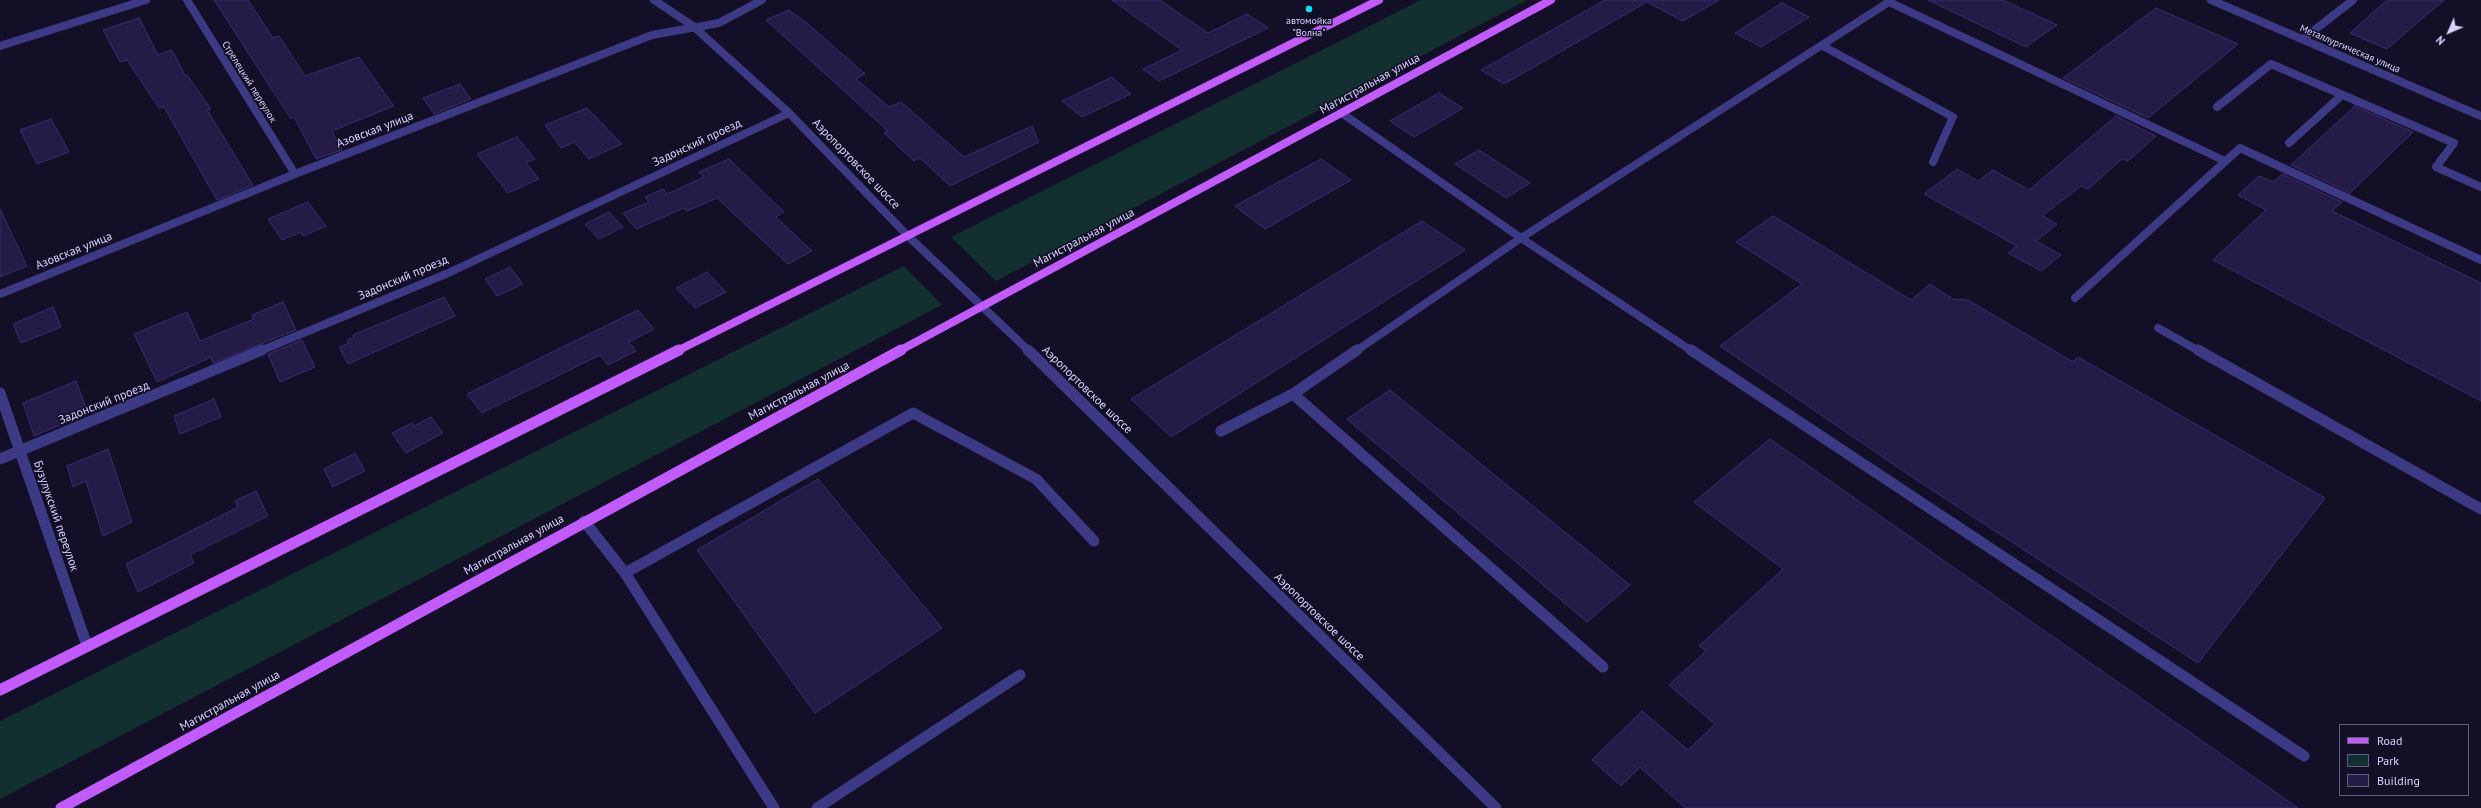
<!DOCTYPE html>
<html>
<head>
<meta charset="utf-8">
<style>
  body { margin:0 }
  #map { position:relative; width:2481px; height:808px; overflow:hidden; background:#130f26; font-family:"PT Sans",sans-serif }
  canvas { display:block }
  .legend { position:absolute; left:2339px; top:724px; width:130px; height:72px; box-sizing:border-box; background:#130f26; border:1px solid #625e7d; margin:0; padding:5px 7px; list-style:none; font-size:12px; color:#d9d4ff }
  .legend li { display:flex; align-items:center; gap:8px; height:20px }
  .legend b { width:20px; border:1px solid #625e7d }
  .north { position:absolute; left:2429px; top:12px; width:40px; height:40px; -webkit-text-stroke:3px #130f26; paint-order:stroke; rotate:225deg; font-size:11px; font-weight:700; line-height:16px; text-align:center; color:#d9d4ff }
  .north::after { content:''; display:block; margin:auto; width:14px; height:18px; background:#d9d4ff; clip-path:polygon(50% 0,100% 100%,50% 72%,0 100%) }
</style>
</head>
<body>
<div id="map">
<canvas width="2481" height="808"></canvas>
<ul class="legend">
<li><b style="height:5px;background:#c25bff"></b>Road</li>
<li><b style="height:11px;background:#12302f"></b>Park</li>
<li><b style="height:11px;background:#241b47"></b>Building</li>
</ul>
<div class="north">N</div>
</div>
<script>
const ctx = document.querySelector('canvas').getContext('2d');
ctx.lineJoin = 'round';
function fillPath(path, color) {
  ctx.fillStyle = color;
  ctx.fill(path, 'evenodd');
}
function poly(rows) {
  const path = new Path2D();
  for (const r of rows) {
    path.moveTo(r[0], r[1]);
    for (let i = 2; i < r.length; i += 2) path.lineTo(r[i], r[i + 1]);
  }
  return path;
}
function trace(path, color, width, dash) {
  ctx.strokeStyle = color;
  ctx.lineWidth = width;
  ctx.lineCap = dash ? 'butt' : 'round';
  ctx.setLineDash(dash || []);
  ctx.stroke(path);
}
function label(font, color, halo, rows, align = 'center') {
  ctx.font = font + ' "PT Sans",sans-serif';
  ctx.lineWidth = 3;
  ctx.setLineDash([]);
  ctx.textBaseline = 'middle';
  ctx.strokeStyle = halo;
  ctx.fillStyle = color;
  for (const [text, x, y, turn = 0] of rows) {
    ctx.save();
    ctx.translate(x, y);
    ctx.rotate((+turn || 0) * Math.PI / 180);
    ctx.textAlign = isNaN(turn) ? turn : align;
    if (halo) ctx.strokeText(text, 0, 0);
    ctx.fillText(text, 0, 0);
    ctx.restore();
  }
}
fillPath(poly([
  [1421,0,1527,0,996,281,951,237],
  [904,266,942,305,0,799,0,721]
]), '#12302f');
const building = poly([
  [214,0,248,0,273,38,279,36,305,76,359,57,394,106,332,131,342,150,316,159,294,117,291,119,214,0],
  [1112,0,1160,0,1208,33,1247,14,1268,28,1159,81,1143,69,1182,50,1112,0],
  [1605,0,1719,0,1683,21,1647,2,1504,84,1481,70,1605,0],
  [1928,0,2003,0,2057,25,2026,47,1928,0],
  [2387,0,2444,0,2387,49,2350,33,2387,0],
  [1782,3,1809,17,1761,47,1735,33,1782,3],
  [2156,8,2238,44,2148,118,2063,78,2156,8],
  [789,10,808,24,865,74,856,79,889,107,901,102,964,157,1032,126,1039,142,950,186,920,158,914,161,884,133,888,131,766,20,789,10],
  [139,18,158,55,172,50,185,75,187,75,211,109,207,110,253,185,217,200,164,107,159,108,127,60,120,62,103,30,139,18],
  [1112,77,1131,94,1082,117,1062,101,1112,77],
  [460,84,471,99,434,114,423,98,460,84],
  [1439,93,1463,108,1414,137,1390,121,1439,93],
  [2355,106,2413,132,2350,193,2291,165,2355,106],
  [587,108,622,144,589,159,574,142,561,148,545,125,587,108],
  [2116,116,2156,136,2128,161,2122,159,2088,189,2081,186,2042,216,2057,224,2036,241,2061,255,2041,271,2008,253,2017,246,1924,194,1957,169,1978,181,1993,170,2029,190,2116,116],
  [51,119,69,152,37,164,20,130,51,119],
  [517,137,535,159,526,163,539,179,508,193,477,154,517,137],
  [1479,150,1530,183,1506,198,1455,164,1479,150],
  [729,159,784,212,776,217,812,251,788,264,717,198,687,211,684,208,636,229,623,213,649,202,645,197,663,189,667,194,704,177,699,172,729,159],
  [1321,159,1351,180,1265,229,1235,206,1321,159],
  [2282,174,2342,202,2332,211,2481,283,2481,401,2213,260,2266,210,2238,195,2259,176,2273,182,2282,174],
  [308,202,326,226,303,236,301,232,282,240,268,219,308,202],
  [0,209,27,266,0,277,0,209],
  [609,212,623,227,599,239,585,224,609,212],
  [1773,216,1911,300,1930,284,1953,299,1968,300,2073,362,2078,357,2325,498,2198,663,1912,477,1720,346,1802,284,1736,242,1773,216],
  [1422,221,1465,250,1171,437,1131,399,1422,221],
  [510,267,523,284,497,296,485,279,510,267],
  [707,272,726,292,695,308,676,288,707,272],
  [444,297,455,316,348,364,339,347,349,343,347,340,354,337,353,335,444,297],
  [283,302,296,330,213,363,211,357,157,382,134,334,187,312,200,341,254,319,252,315,283,302],
  [53,307,61,327,21,343,13,324,53,307],
  [638,310,654,329,629,342,636,351,608,365,600,355,482,413,467,394,638,310],
  [302,340,315,367,280,382,268,354,302,340],
  [76,381,88,413,34,436,23,403,76,381],
  [1390,390,1630,585,1587,622,1347,419,1390,390],
  [214,399,221,417,180,434,174,416,214,399],
  [431,417,443,433,406,453,392,433,412,423,414,426,431,417],
  [1770,439,2298,808,1685,808,1640,767,1621,786,1592,760,1642,711,1688,750,1715,724,1669,685,1706,651,1699,646,1783,569,1694,502,1770,439],
  [108,449,132,522,103,536,86,481,73,487,67,466,108,449],
  [355,453,365,471,333,487,324,469,355,453],
  [818,479,942,628,815,713,697,550,818,479],
  [256,491,268,516,190,555,194,563,138,592,126,564,238,507,235,501,256,491]
]);
fillPath(building, '#241b47');
trace(building, '#3b2d73', 1);
trace(poly([
  [1823,46,1953,117,1933,162],
  [2217,107,2271,64,2454,143,2436,167,2481,187],
  [1343,114,1521,238,1889,2,2225,161],
  [2289,143,2342,95],
  [2075,298,2240,148,2481,260],
  [2158,328,2199,351],
  [1356,351,1521,238,1692,351]
]), '#3d3a85', 8);
trace(poly([
  [1691,350,2304,756],
  [2198,350,2481,509],
  [1293,394,1603,667],
  [1221,431,1293,394,1357,350],
  [584,521,625,573,774,808],
  [625,573,913,413,1036,479,1094,541],
  [817,808,1020,675]
]), '#3d3a85', 11);
trace(poly([
  [187,0,295,174],
  [654,0,693,26,789,113,907,235,1029,351],
  [2303,39,2353,0],
  [0,46,146,0],
  [0,294,295,174,652,35,719,23,762,0],
  [260,351,446,274,789,113]
]), '#3d3a85', 8);
trace(poly([
  [1028,350,1496,808],
  [0,393,87,646],
  [0,459,262,350]
]), '#3d3a85', 11);
trace(poly([
  [2211,0,2481,116]
]), '#3d3a85', 8);
trace(poly([
  [677,351,1379,0],
  [899,351,1551,0]
]), '#c25bff', 8);
trace(poly([
  [0,690,679,350],
  [61,808,901,350]
]), '#c25bff', 11);
for (const [x, y, r, color] of [
  [1309,9,4,"#00e5ff"]
]) {
  const dot = new Path2D();
  dot.arc(x, y, r, 0, 2 * Math.PI);
  ctx.fillStyle = color;
  ctx.fill(dot);
  trace(dot, '#130f26', 1.5);
}
label('10px', '#d9d4ff', '#130f26', [
  ["автомойка",1309,21],
  ["\"Волна\"",1309,33]
]);
label('10px', '#d9d4ff', '#130f26', [
  ["Металлургическая улица",2350,49,23],
  ["Стрелецкий переулок",249,82,58]
]);
label('12px', '#d9d4ff', '#130f26', [
  ["Магистральная улица",1370,84,-29],
  ["Азовская улица",375,130,-21],
  ["Задонский проезд",697,143,-25],
  ["Аэропортовское шоссе",856,164,46],
  ["Магистральная улица",1084,238,-28],
  ["Азовская улица",74,251,-22],
  ["Задонский проезд",403,278,-23],
  ["Аэропортовское шоссе",1087,390,44],
  ["Магистральная улица",799,391,-28],
  ["Задонский проезд",104,403,-22],
  ["Бузулукский переулок",56,516,71],
  ["Магистральная улица",514,545,-29],
  ["Аэропортовское шоссе",1319,617,44],
  ["Магистральная улица",230,701,-29]
]);
</script>
</body>
</html>
